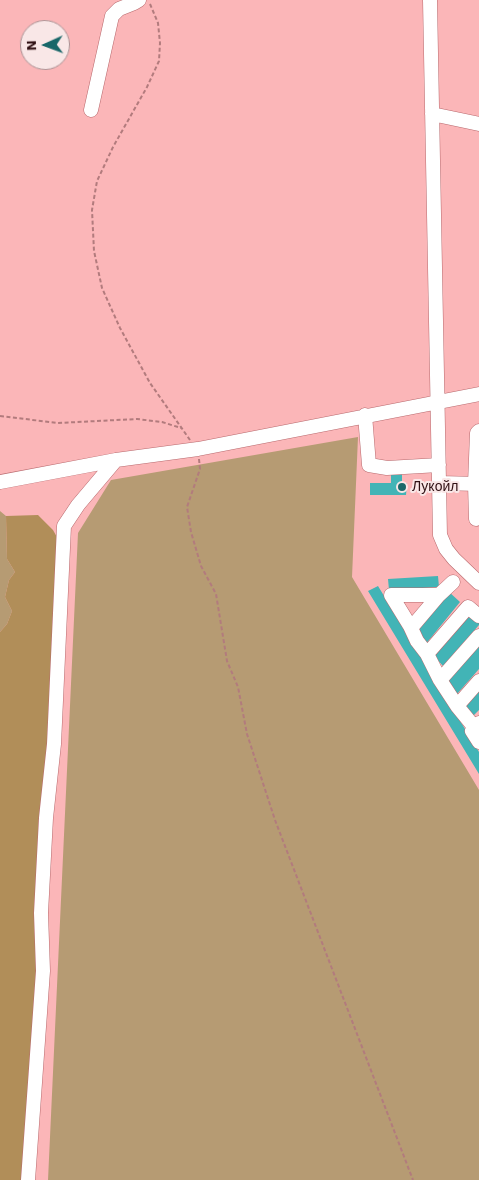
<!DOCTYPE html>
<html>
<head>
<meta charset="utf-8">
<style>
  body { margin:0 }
  #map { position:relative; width:479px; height:1180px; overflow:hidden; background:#fbb6b8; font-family:"Work Sans",sans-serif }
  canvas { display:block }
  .north { position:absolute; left:20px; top:20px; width:50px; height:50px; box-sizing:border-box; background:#f9e7e7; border:1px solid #a99193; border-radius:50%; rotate:268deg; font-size:14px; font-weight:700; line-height:20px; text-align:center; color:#301114 }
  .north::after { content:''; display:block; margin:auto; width:18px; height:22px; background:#196769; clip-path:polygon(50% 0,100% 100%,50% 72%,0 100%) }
</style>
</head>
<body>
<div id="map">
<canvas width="479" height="1180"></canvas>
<div class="north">N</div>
</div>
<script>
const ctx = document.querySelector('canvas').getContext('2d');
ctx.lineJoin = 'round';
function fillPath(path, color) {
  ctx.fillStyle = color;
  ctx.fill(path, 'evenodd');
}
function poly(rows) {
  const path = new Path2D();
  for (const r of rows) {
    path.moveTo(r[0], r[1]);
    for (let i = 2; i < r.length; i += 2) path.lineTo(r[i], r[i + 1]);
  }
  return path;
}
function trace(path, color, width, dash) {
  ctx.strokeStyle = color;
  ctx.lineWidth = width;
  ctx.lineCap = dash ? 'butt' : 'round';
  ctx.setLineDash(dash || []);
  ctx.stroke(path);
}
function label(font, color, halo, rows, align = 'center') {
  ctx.font = font + ' "Work Sans",sans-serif';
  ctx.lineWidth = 4;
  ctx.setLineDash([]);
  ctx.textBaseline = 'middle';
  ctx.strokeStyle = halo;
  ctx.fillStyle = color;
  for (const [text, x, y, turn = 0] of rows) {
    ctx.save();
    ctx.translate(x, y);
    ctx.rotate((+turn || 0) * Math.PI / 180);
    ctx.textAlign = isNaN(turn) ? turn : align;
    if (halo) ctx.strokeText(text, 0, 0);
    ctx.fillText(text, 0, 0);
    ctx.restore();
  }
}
fillPath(poly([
  [358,437,352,577,479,790,479,1180,48,1180,78,533,111,480],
  [0,511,6,516,7,559,15,572,9,580,5,597,12,611,7,624,0,632]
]), '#b69b73');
fillPath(poly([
  [38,515,53,530,58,539,45,786,34,922,38,965,22,1180,0,1180,0,632,7,624,12,611,5,597,9,580,15,572,7,559,6,516]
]), '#b18e59');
fillPath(poly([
  [391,465,402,465,402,483,407,483,406,495,370,495,370,483,391,483],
  [438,576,439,587,389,590,388,579],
  [378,586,479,752,479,774,368,591],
  [448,591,460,602,425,645,415,627],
  [467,612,479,623,479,625,443,666,432,654],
  [479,642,479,669,457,694,445,680],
  [479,685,479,710,472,717,461,705]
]), '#42b4b6');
const minor = poly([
  [430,0,440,535,446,549,454,559,479,583],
  [91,110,112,16,119,9,134,3,139,0],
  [432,114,479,124],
  [365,415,369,465,387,468,439,465],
  [0,482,116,460,198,449,479,394],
  [439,483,479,484],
  [476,519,475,484,477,433,479,431],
  [439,595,453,582],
  [411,628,439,595,391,595,410,626,417,641,427,654,468,607,479,616],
  [427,654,440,680,457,706,475,728],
  [440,680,479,636],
  [457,706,479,681],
  [479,723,472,731,479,742],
  [28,1180,43,971,41,913,46,818,54,744,64,526,78,505,116,460]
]);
trace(minor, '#b8696d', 15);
trace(poly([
  [150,4,158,23,160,43,159,61,147,87,113,147,97,181,92,210,94,251,102,288,120,328,150,383,190,440],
  [0,416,58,423,137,419,162,422,181,428],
  [199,459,200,469,187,507,191,532,201,566,216,594,227,661,238,687,247,734,275,820,413,1180]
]), '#b27b7d', 2, [4, 2.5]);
trace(minor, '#fff', 14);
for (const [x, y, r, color] of [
  [402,487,5,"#196769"]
]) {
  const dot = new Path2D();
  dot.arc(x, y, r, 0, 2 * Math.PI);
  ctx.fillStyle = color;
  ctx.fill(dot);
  trace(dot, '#f9e7e7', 2);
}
label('14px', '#301114', '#f9e7e7', [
  ["Лукойл",412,487]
], 'left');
</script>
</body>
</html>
